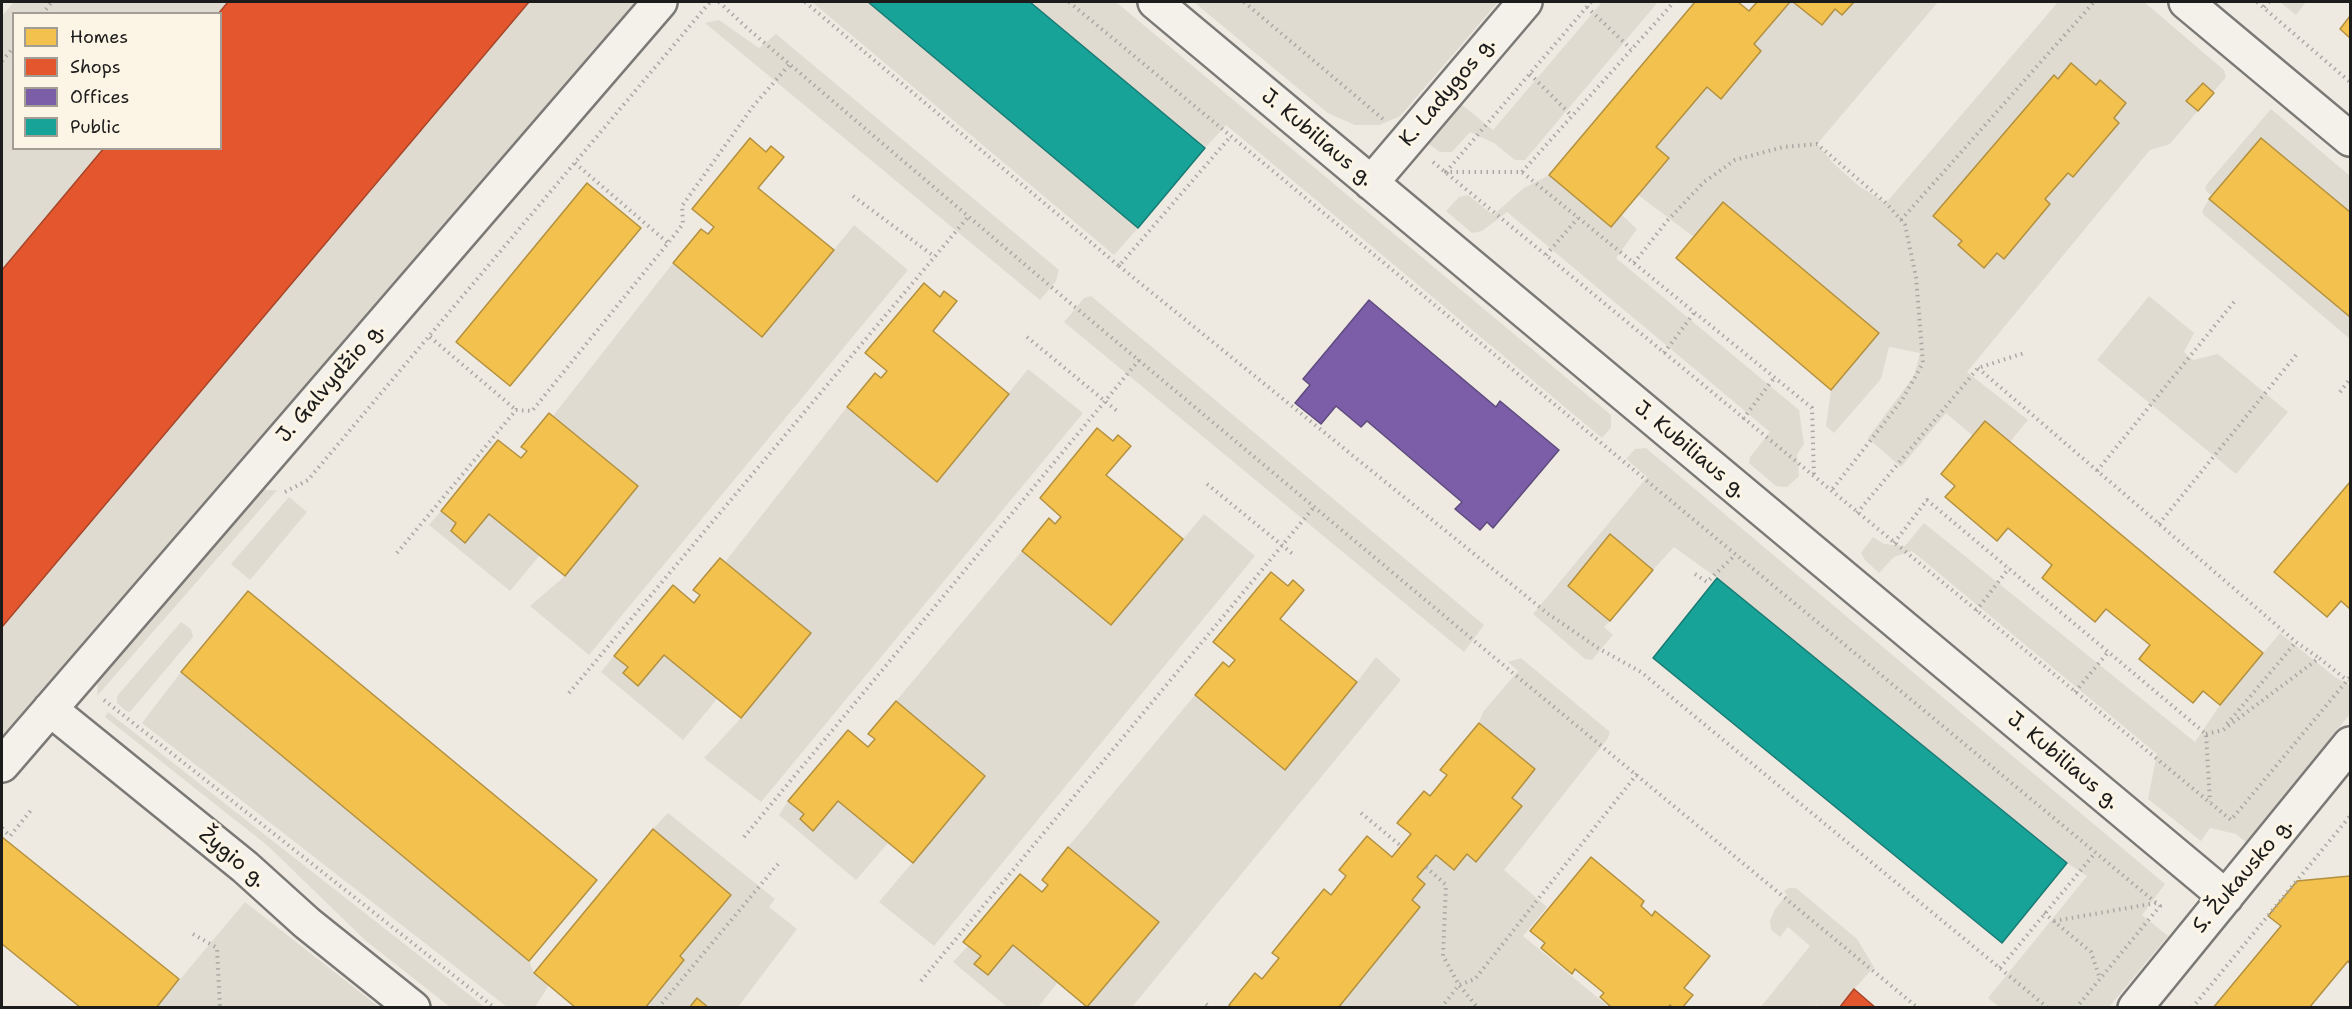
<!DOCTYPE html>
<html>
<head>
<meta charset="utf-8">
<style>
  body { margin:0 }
  #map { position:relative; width:2352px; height:1009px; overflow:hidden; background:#eeeae2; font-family:"Shantell Sans",sans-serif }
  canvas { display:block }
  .frame { position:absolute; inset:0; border:3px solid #1c1c1c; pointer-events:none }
  .legend { position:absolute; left:12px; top:12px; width:210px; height:138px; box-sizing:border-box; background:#fcf5e5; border:2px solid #a29e95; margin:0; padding:8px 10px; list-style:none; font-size:18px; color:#1c1c1c }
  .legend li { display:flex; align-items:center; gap:12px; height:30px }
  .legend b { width:30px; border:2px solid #a29e95 }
</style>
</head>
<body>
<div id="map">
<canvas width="2352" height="1009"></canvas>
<div class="frame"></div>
<ul class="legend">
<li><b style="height:16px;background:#f2c14e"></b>Homes</li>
<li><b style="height:16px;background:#e4572e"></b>Shops</li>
<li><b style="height:16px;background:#7b5ea7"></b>Offices</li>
<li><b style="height:16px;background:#17a398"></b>Public</li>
</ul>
</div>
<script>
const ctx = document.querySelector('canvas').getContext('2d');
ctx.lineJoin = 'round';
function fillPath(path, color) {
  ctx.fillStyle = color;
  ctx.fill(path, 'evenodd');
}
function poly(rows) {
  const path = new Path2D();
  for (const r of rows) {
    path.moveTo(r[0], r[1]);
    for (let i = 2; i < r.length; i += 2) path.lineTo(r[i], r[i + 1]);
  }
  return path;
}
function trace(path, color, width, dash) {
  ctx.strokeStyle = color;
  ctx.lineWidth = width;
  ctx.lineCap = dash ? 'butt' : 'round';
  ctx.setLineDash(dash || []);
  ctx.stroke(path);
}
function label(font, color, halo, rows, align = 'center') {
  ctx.font = font + ' "Shantell Sans",sans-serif';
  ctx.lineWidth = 6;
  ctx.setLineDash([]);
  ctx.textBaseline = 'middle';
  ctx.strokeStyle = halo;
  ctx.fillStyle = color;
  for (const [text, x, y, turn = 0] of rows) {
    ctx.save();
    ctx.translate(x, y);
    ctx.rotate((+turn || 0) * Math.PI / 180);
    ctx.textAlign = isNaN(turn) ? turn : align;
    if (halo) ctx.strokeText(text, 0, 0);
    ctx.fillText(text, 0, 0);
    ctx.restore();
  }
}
fillPath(poly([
  [14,2,639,2,2,741,2,16],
  [14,14,220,14,220,148,14,148],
  [1194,2,1498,2,1400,116,1379,125,1355,125,1328,113]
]), '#e0dbd0');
fillPath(poly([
  [812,2,868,2,1138,228,1114,255],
  [1030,2,1116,2,1611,415,1611,428,1602,438,1226,125,1205,148],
  [1194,2,1310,2,1402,80,1469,2,1498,2,1400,116,1379,125,1355,125,1328,113],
  [1602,2,1658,2,1525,160,1515,160,1494,143,1470,132,1452,152,1440,152,1429,144,1461,104,1493,130],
  [1790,2,1793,2,1822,25,1835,9,1842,15,1854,2,1938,2,1817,144,1833,163,1859,186,1886,203,2058,2,2144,2,2224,70,2226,77,2170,144,2150,150,1967,372,2028,420,2010,442,1973,436,1946,413,1901,467,1868,438,1914,376,1920,353,1889,347,1881,379,1834,433,1826,426,1831,390,1878,333,1724,202,1694,237,1638,195,1669,159,1656,147,1707,87,1721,99,1761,51,1754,44],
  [2280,2,2306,2,2296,15],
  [719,20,759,48,776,34,1059,270,1056,281,1040,300,705,23],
  [2271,109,2350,176,2350,212,2261,138,2212,196,2207,192,2205,189,2207,184],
  [1549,175,1611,227,1622,215,1637,229,1616,258,1799,410,1804,444,1797,454,1799,476,1787,487,1776,486,1749,463,1750,457,1770,432,1507,212,1482,231,1472,233,1446,211,1459,197,1468,195,1493,215,1524,188],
  [2209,199,2350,317,2350,339,2204,215,2202,211],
  [854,225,908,270,589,655,530,606,565,576,638,486,553,416,673,263,762,337],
  [1091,296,1484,625,1464,652,1064,322,1084,298],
  [2149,296,2194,333,2184,352,2193,360,2218,354,2288,412,2236,474,2097,360],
  [1028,369,1083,413,761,802,704,758,741,718,811,633,725,562,847,407,937,482],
  [1646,448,2165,884,2142,915,2168,936,2109,1007,1999,1007,1988,998,2087,876,2067,863,1717,578,1674,547,1653,570,1610,535,1568,586,1610,621,1604,627,1613,635,1592,660,1585,659,1533,614,1647,477,1626,459,1635,449],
  [262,490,277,490,97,696,98,682],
  [289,497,307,512,250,580,231,564],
  [441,511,456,523,451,531,466,543,489,514,540,555,510,591,429,525],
  [1204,514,1255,556,934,946,879,902,985,776,896,701,1022,551,1111,625],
  [1924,523,2195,742,2220,705,2280,633,2335,677,2350,685,2350,714,2247,843,2236,834,2210,828,2201,841,2148,799,2157,754,1912,551,1894,557,1879,573,1865,560,1861,553,1873,537,1884,544,1905,546],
  [181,622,191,629,193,637,130,712,126,711,117,703,117,696],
  [664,655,717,699,683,740,601,672,614,656,628,667,623,673,638,686],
  [1376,657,1401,680,1132,1007,1087,1007,1158,922,1068,847,1195,695,1357,682],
  [1521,658,1610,732,1608,738,1504,870,1547,907,1523,936,1609,1007,1338,1008,1420,907,1412,900,1425,884,1417,877,1436,855,1467,854,1476,862,1522,806,1512,798,1479,723,1483,712,1518,671,1508,662],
  [181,672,529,961,534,973,549,985,535,1007,507,1007,142,723],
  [108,712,485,1007,450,1007,366,941,268,846,105,717],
  [788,801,804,814,800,820,813,831,838,801,888,843,856,880,779,815],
  [668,813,775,899,769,907,797,929,738,1007,645,1008,684,961,680,956,731,895,653,829],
  [1789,888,1796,888,1857,939,1874,967,1838,1007,1820,1007,1816,1005,1813,1007,1760,1008,1810,946,1788,927,1780,937,1771,930,1770,921,1775,909,1787,895,1784,891],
  [245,902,379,1007,156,1008],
  [1013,945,1058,982,1038,1007,1007,1007,953,962,968,946,981,956,988,975]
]), '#dfdbd0');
const homes = poly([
  [1695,2,1738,2,1749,11,1757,2,1790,2,1754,44,1761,51,1721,99,1707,87,1656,147,1669,158,1611,227,1549,175,1695,2],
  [1793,2,1854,2,1842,15,1835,9,1822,25,1793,2],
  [2350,16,2350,38,2340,29,2350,16],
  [2071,63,2096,85,2100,80,2126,103,2114,118,2119,123,2073,177,2068,173,2045,199,2050,204,2004,259,1997,253,1984,268,1958,245,1962,241,1933,216,2054,75,2058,79,2071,63],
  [2203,83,2214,93,2198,111,2186,101,2203,83],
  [750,138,766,152,771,146,784,157,758,188,834,250,762,337,673,263,701,229,708,234,714,227,692,209,750,138],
  [2261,138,2350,212,2350,317,2209,199,2261,138],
  [587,183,641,228,510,386,456,342,587,183],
  [1723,202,1879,333,1831,390,1676,258,1723,202],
  [924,283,940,297,944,291,957,301,933,331,1009,394,937,482,847,407,875,373,881,378,887,371,865,353,924,283],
  [549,413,638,486,565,576,489,514,465,543,451,531,456,523,441,511,498,440,521,458,527,451,521,447,549,413],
  [1985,421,2263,653,2220,705,2203,691,2193,703,2139,659,2150,645,2106,609,2095,622,2042,578,2052,565,2008,528,1997,541,1945,497,1955,486,1941,474,1985,421],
  [1097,428,1113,441,1118,435,1131,446,1106,475,1183,539,1111,625,1022,551,1049,518,1055,524,1061,517,1040,498,1097,428],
  [2350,482,2350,609,2341,601,2327,617,2274,572,2350,482],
  [1610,534,1653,570,1610,621,1568,586,1610,534],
  [720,558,811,633,741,718,664,655,638,686,623,673,628,667,614,656,673,585,694,603,700,595,693,590,720,558],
  [1271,572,1288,586,1293,580,1304,590,1280,619,1357,682,1285,770,1195,695,1223,662,1229,667,1235,660,1213,642,1271,572],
  [248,591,597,880,529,961,181,672,248,591],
  [896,701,985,776,913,863,838,801,813,831,800,819,804,814,788,801,848,730,868,747,875,739,868,734,896,701],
  [1479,723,1535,769,1512,798,1522,806,1476,862,1467,854,1454,870,1436,855,1417,877,1425,884,1412,900,1420,907,1338,1008,1232,1008,1229,1005,1255,973,1262,979,1279,958,1272,953,1324,889,1331,895,1346,876,1339,870,1367,836,1392,857,1411,834,1397,823,1424,791,1430,796,1447,775,1440,770,1479,723],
  [653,829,731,895,680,956,684,960,645,1008,576,1008,534,973,653,829],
  [2,837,179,979,156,1008,81,1008,2,944,2,837],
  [1068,847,1159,922,1087,1007,1013,945,988,975,974,964,981,956,963,942,1020,874,1042,892,1048,885,1042,880,1068,847],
  [1591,857,1644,901,1641,906,1652,916,1655,911,1710,956,1684,988,1693,995,1682,1008,1673,1008,1670,1005,1668,1008,1612,1008,1600,997,1604,993,1575,969,1572,974,1541,948,1545,943,1530,931,1591,857],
  [2350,876,2350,964,2348,961,2309,1008,2213,1008,2281,926,2268,916,2297,881,2350,876],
  [697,998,709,1008,689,1008,697,998]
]);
fillPath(homes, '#f2c14e');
trace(homes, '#b2903f', 1.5);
const shops = poly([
  [228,2,529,2,2,627,2,270,104,148,220,148,220,14,218,14,228,2],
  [1854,989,1876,1008,1839,1008,1854,989]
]);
fillPath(shops, '#e4572e');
trace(shops, '#a84529', 1.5);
const offices = poly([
  [1369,300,1496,407,1500,401,1559,450,1493,528,1487,522,1480,530,1455,509,1462,502,1367,421,1361,427,1336,406,1321,424,1295,403,1310,385,1303,379,1369,300]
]);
fillPath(offices, '#7b5ea7');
trace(offices, '#5e4a7d', 1.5);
const public = poly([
  [868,2,1030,2,1205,148,1138,228,868,2],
  [1717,578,2067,863,2002,943,1653,658,1717,578]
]);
fillPath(public, '#17a398');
trace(public, '#187a73', 1.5);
const minor = poly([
  [1155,2,2226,897],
  [2186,2,2350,139],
  [1371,183,1525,2],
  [50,709,245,867,307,923,413,1008],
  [2,765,660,2],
  [2135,1008,2350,744]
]);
trace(minor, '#7a7975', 38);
trace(poly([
  [719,2,747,28,1063,297,1490,654,1918,1008],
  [805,2,1119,266,1231,136],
  [1069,2,2160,906,2076,1008],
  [1244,2,1383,119],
  [1591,2,1446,172,1522,172,1812,408,1814,477],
  [2257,2,2350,82],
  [1587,7,1631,49],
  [2264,7,2269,2],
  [42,14,52,2],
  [2,61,14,47],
  [1530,74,1572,116],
  [1433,162,2231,820,2350,677],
  [575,163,668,243],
  [1522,172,1674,2],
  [853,196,935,257],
  [1901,220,2094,2],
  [1546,255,1578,218],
  [1634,263,1667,221,1704,182,1735,160,1783,147,1817,144,1886,203,1901,220,1905,225,1916,277,1923,363,1902,400,1831,491],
  [1119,266,1547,613,1598,648,1641,672,2048,1008],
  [430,337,516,410],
  [1027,337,1117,411],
  [1664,353,1694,313],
  [1978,368,2296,642,2319,658],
  [2340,392,2350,379],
  [1743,419,1774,378],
  [2097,471,2234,302],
  [1207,484,1294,555],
  [285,492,308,480,710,2],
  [1857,513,1978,368,2024,353],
  [2159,524,2296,355],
  [1894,543,1927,500,2206,734,2210,802],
  [397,553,516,410,532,411,668,243,683,224,682,206,754,105,790,64],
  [1695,574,1707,582,1735,555],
  [1976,611,2009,568],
  [2075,692,2108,652],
  [569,693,968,217],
  [104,700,495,1008],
  [2227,724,2296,642],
  [2206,734,2223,730,2319,658,2348,681],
  [1361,813,1401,846],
  [2,828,10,836,32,809],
  [744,837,1139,360],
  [1426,867,1446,885,1443,956,1459,985,1478,1008],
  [2044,913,2091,952,2100,979],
  [2054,921,2156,903],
  [193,934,217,948,220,1008],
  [2000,968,2095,853],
  [921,981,1314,507],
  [1206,1004,1211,1008],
  [658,1008,778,864],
  [1441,1008,1459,985,1475,979,1637,774],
  [2192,1008,2350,816]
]), '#aaa8a4', 4, [1.5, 4.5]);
trace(minor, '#f4f1ea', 33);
label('21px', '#1c1c1c', '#fcf5e5', [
  ["K. Ladygos g.",1448,92,-50],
  ["J. Kubiliaus g.",1317,138,40],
  ["J. Galvydžio g.",331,383,-49],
  ["J. Kubiliaus g.",1690,450,40],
  ["J. Kubiliaus g.",2063,761,40],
  ["Žygio g.",232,858,40],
  ["S. Žukausko g.",2243,876,-50]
]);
</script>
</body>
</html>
